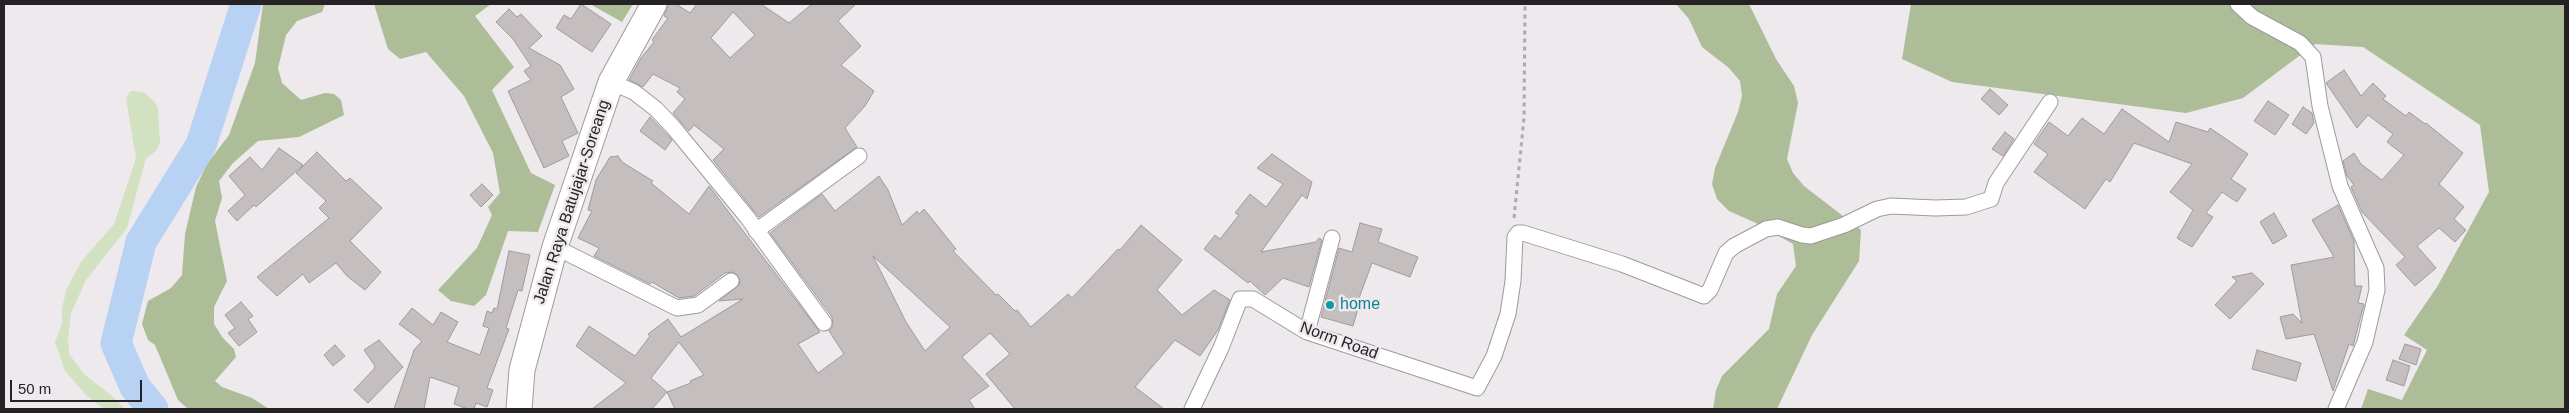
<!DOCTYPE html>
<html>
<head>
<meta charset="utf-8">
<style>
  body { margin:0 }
  #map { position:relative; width:2569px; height:413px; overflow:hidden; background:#ede9ed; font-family:Arial,sans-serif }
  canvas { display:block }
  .frame { position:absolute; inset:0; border:5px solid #242224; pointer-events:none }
  .scale { position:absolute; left:10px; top:380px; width:132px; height:22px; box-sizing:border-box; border:2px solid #242224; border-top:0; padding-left:6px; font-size:15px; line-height:18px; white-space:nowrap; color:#242224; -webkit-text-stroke:4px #ede9ed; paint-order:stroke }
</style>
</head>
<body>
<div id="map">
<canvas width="2569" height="413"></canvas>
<div class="frame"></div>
<div class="scale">50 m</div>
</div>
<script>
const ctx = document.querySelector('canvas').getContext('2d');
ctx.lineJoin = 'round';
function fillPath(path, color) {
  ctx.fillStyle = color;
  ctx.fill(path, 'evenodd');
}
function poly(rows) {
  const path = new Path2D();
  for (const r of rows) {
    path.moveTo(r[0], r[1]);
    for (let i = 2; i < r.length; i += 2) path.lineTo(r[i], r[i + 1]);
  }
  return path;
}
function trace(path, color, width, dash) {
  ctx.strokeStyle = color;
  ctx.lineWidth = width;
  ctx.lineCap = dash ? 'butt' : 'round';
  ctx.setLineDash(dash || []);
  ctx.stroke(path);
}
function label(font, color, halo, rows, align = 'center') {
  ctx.font = font + ' Arial,sans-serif';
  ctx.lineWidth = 5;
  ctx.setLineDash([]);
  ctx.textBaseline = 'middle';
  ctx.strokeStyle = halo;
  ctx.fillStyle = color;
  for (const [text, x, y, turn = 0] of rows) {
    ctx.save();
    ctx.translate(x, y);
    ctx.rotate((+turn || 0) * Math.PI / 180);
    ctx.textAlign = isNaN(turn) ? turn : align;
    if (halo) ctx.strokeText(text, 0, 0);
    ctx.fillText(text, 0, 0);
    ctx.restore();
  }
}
fillPath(poly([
  [131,91,143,92,155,102,158,109,160,143,156,151,146,158,127,228,86,280,71,313,68,338,69,354,85,375,112,396,125,409,104,409,88,397,65,371,55,342,62,324,62,308,67,288,81,262,114,224,136,158,126,98]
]), '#d2e1bf');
fillPath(poly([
  [263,4,325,4,322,12,297,21,286,35,278,68,282,83,301,100,325,93,334,94,341,100,344,115,299,137,258,141,233,163,219,181,222,198,215,221,227,281,214,307,214,324,223,338,234,349,236,357,215,381,222,387,252,398,269,409,188,409,178,400,155,345,148,340,142,324,148,301,171,288,182,275,185,234,196,187,207,164,229,135,255,63],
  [374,4,491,4,475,16,514,67,492,90,531,173,555,185,538,232,508,231,486,295,474,306,451,301,438,290,477,248,492,215,488,207,500,193,493,153,464,96,426,52,400,59,388,49],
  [590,4,633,4,622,22],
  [1676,4,1749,4,1776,59,1794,86,1798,103,1787,159,1793,173,1804,186,1861,230,1859,261,1812,335,1777,409,1713,409,1716,390,1722,376,1769,329,1777,294,1796,266,1793,244,1756,223,1729,211,1717,199,1712,184,1715,168,1738,112,1742,96,1740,81,1729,68,1702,47,1689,19],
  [1911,4,2565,4,2565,409,2361,409,2368,389,2402,400,2427,350,2404,335,2437,287,2489,192,2480,125,2363,47,2315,44,2243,98,2186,113,1952,82,1902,59]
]), '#acbd97');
trace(poly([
  [153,409,135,387,116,343,141,242,201,145,246,4]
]), '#b8d2f4', 31);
const building = poly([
  [581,4,611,24,592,52,556,28,564,15,571,19,581,4],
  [669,4,676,4,690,13,697,4,761,4,789,23,812,4,856,4,838,21,861,46,841,65,874,91,865,106,845,128,857,147,759,217,713,160,724,149,694,125,689,131,673,113,685,99,677,92,680,88,653,74,643,87,629,80,641,58,654,42,652,40,668,18,664,16,669,4],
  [733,12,755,35,730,58,711,38,733,12],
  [509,9,517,17,521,14,542,36,529,48,560,65,574,89,561,97,578,133,562,141,569,156,544,168,508,91,531,80,524,71,531,66,513,39,496,22,509,9],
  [2344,70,2361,96,2373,83,2386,96,2383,99,2406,116,2409,112,2425,124,2426,123,2463,153,2439,184,2464,207,2454,219,2466,230,2455,242,2439,228,2417,246,2436,268,2415,286,2396,265,2405,257,2362,212,2351,187,2354,185,2347,176,2343,161,2354,153,2361,164,2382,180,2404,155,2387,142,2393,134,2368,115,2357,128,2326,83,2344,70],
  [1990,89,2008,105,1999,115,1981,99,1990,89],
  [2268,101,2289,115,2275,135,2254,121,2268,101],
  [2303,107,2312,113,2314,123,2306,134,2292,124,2303,107],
  [2122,109,2169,142,2176,122,2208,132,2210,128,2248,154,2231,179,2246,189,2237,202,2222,192,2206,213,2213,217,2192,247,2177,238,2193,210,2170,192,2192,164,2134,143,2110,182,2106,179,2085,209,2034,172,2048,154,2034,144,2049,122,2068,136,2082,118,2104,134,2122,109],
  [650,117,672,140,665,150,640,131,650,117],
  [2005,132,2014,139,2003,156,1992,149,2005,132],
  [279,148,303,165,256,207,254,205,237,221,228,211,245,195,229,176,250,157,262,170,279,148],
  [317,152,346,181,350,178,382,208,350,241,381,272,365,290,347,276,336,263,309,283,303,274,277,296,257,277,329,218,319,208,326,201,296,173,317,152],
  [1272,154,1312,182,1307,199,1302,195,1261,252,1316,242,1319,238,1322,240,1309,287,1283,278,1265,295,1250,281,1248,283,1204,249,1215,235,1220,239,1239,215,1235,213,1250,194,1266,207,1283,184,1257,168,1272,154],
  [618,156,622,162,653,181,651,183,689,214,709,186,820,332,798,344,818,373,844,354,829,331,833,326,832,317,770,233,822,194,835,211,879,176,888,190,902,225,917,211,919,214,924,209,956,249,953,251,996,295,998,294,1015,311,1017,310,1031,327,1068,294,1072,298,1118,249,1120,250,1141,225,1182,260,1157,290,1182,315,1214,290,1230,300,1218,330,1200,356,1175,340,1135,387,1164,409,1015,409,986,374,1010,354,990,333,962,357,989,386,969,400,975,409,675,409,667,392,691,383,690,381,704,375,679,342,651,378,667,392,652,409,592,409,626,383,576,346,589,326,635,356,650,336,648,334,668,319,681,337,743,299,719,301,739,285,740,280,734,272,725,273,694,296,679,298,652,282,650,284,594,256,599,248,578,238,592,211,588,210,596,180,610,157,618,156],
  [873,256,950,327,925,351,906,322,873,256],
  [482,184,493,195,481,207,470,195,482,184],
  [2338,205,2354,241,2355,286,2362,286,2358,303,2364,304,2353,346,2349,344,2333,391,2314,334,2286,339,2280,317,2293,314,2302,323,2291,265,2334,257,2312,220,2338,205],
  [2274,213,2287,236,2273,244,2260,222,2274,213],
  [1360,223,1382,229,1378,242,1418,257,1410,277,1372,263,1359,298,1361,298,1353,326,1321,317,1339,248,1352,252,1360,223],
  [509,251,530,255,522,291,518,290,506,328,509,329,487,388,493,390,487,407,476,403,474,409,468,409,454,404,459,387,430,377,424,409,394,409,414,350,422,341,399,324,412,308,433,325,441,312,458,322,447,342,480,355,489,328,483,326,487,311,492,313,494,308,497,309,509,251],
  [2252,273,2264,284,2230,319,2215,305,2237,281,2232,277,2252,273],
  [241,302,253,316,248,319,257,332,239,346,228,333,235,328,225,315,241,302],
  [379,340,403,367,368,403,354,390,374,369,375,366,364,350,379,340],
  [2405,344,2421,349,2416,365,2399,359,2405,344],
  [335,345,345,356,333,366,324,355,335,345],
  [2257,350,2301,363,2296,381,2252,369,2257,350],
  [2393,360,2410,366,2404,386,2386,380,2393,360]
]);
fillPath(building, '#c4bfbe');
trace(building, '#a09b9b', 1);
const minor = poly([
  [2238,4,2252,17,2300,43,2313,57,2320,106,2340,186,2376,268,2377,290,2365,342,2336,409],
  [611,82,634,92,656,109,673,127,747,217,824,323],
  [756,231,859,156],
  [555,247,677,308,698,305,731,281],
  [1307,332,1332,238],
  [1192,409,1221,348,1240,299,1253,299,1307,332,1477,388,1494,356,1508,314,1513,281,1515,237,1518,233,1523,233,1622,264,1704,296,1710,290,1726,253,1734,246,1766,229,1778,227,1802,235,1811,236,1844,225,1877,209,1891,206,1935,208,1966,207,1991,199,1996,183,2050,102]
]);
const trunk = poly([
  [519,409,522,370,555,247,611,82,654,4]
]);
trace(minor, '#9d9a9d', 17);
trace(trunk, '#9d9a9d', 27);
trace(poly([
  [1514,218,1524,118,1525,4]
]), '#aeabae', 3, [4, 4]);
trace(minor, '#fff', 15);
trace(trunk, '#fff', 25);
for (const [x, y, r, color] of [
  [1330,305,5,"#0f9aa8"]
]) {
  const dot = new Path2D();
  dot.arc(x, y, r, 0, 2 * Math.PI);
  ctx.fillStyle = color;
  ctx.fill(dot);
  trace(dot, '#ede9ed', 2);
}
label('16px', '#242224', '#ede9ed', [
  ["Jalan Raya Batujajar-Soreang",572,202,-72],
  ["Norm Road",1339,341,20]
]);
label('16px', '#0d838f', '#ede9ed', [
  ["home",1340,305]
], 'left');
</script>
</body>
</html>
